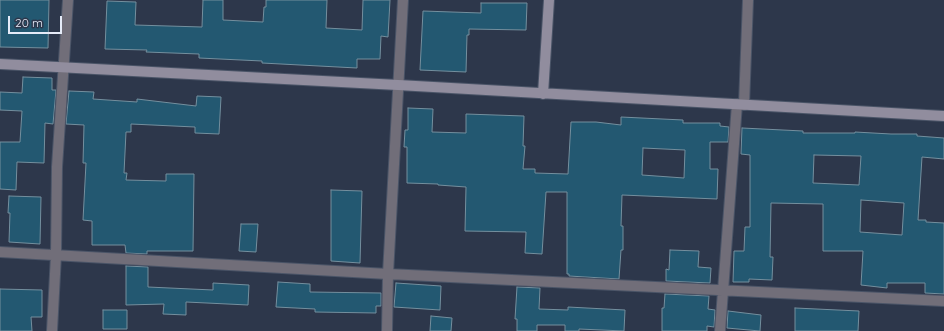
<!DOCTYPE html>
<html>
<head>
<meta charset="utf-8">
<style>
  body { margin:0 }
  #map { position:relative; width:944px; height:331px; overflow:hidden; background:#2d374b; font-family:Quicksand,sans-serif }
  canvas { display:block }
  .scale { position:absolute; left:8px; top:16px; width:54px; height:18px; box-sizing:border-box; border:2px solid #e5ebf8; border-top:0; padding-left:5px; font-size:12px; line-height:14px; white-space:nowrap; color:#e5ebf8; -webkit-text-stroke:3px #2d374b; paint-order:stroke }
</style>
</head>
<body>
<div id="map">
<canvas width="944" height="331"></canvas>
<div class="scale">20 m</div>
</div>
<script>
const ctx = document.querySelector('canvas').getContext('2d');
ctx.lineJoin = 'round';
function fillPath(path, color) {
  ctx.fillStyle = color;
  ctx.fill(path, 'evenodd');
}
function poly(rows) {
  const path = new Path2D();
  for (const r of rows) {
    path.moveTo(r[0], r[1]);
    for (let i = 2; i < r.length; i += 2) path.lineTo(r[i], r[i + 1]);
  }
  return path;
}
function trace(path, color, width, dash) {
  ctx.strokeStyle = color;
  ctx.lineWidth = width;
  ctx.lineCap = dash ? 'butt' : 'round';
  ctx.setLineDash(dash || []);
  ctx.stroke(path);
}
const building = poly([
  [0,0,49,0,48,48,0,47,0,0],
  [203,0,223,0,223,20,263,22,264,7,266,7,266,0,327,0,326,28,362,30,363,0,390,0,388,37,381,36,380,59,357,59,357,68,262,63,262,61,199,58,199,54,146,52,147,50,105,49,107,1,136,2,135,25,202,27,203,0],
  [481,3,527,3,526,30,469,29,469,35,467,35,466,72,420,70,423,11,481,13,481,3],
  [23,77,52,78,52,90,56,90,53,124,45,123,44,163,17,162,16,190,0,189,0,142,20,142,22,111,0,110,0,92,22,93,23,77],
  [69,91,94,92,93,99,137,102,137,99,196,106,197,96,221,97,219,134,195,133,195,127,131,124,131,132,126,132,124,173,127,173,126,180,166,181,166,174,194,174,193,251,147,251,147,254,126,253,125,245,92,245,92,221,83,220,86,163,83,163,84,125,66,124,69,91],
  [408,108,433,109,432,132,466,133,466,114,524,116,523,146,525,146,523,169,535,169,535,173,568,174,571,122,596,122,621,125,621,117,683,120,683,123,720,123,720,126,729,127,728,142,710,142,710,169,718,169,717,199,622,195,621,226,623,226,623,250,621,250,619,279,569,276,569,274,567,274,567,192,546,192,542,254,525,253,526,232,465,231,466,187,438,185,438,184,407,183,407,147,404,147,405,130,408,130,408,108],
  [643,148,685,150,684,178,642,175,643,148],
  [742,128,803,131,803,133,855,133,855,132,891,134,917,134,917,136,944,138,944,159,922,157,918,220,926,220,926,222,944,223,944,294,925,293,925,283,887,283,887,288,861,285,863,251,823,251,823,204,771,203,770,257,773,257,772,280,749,279,749,282,733,282,734,251,744,251,745,227,750,227,750,155,741,154,742,128],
  [814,155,861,156,859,185,813,183,814,155],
  [861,200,904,203,902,235,860,232,861,200],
  [331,190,362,191,360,263,331,261,331,190],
  [9,196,41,197,40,244,9,242,10,213,8,213,9,196],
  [241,224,258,224,256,252,239,251,241,224],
  [670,250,699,251,698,267,711,268,710,283,666,281,666,269,669,270,670,250],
  [126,266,148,267,148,287,213,290,213,283,249,285,248,305,186,302,186,315,163,314,164,304,126,305,126,266],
  [278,282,310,284,310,292,381,293,381,306,376,306,376,313,315,312,315,309,276,307,278,282],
  [396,283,441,286,440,310,394,307,396,283],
  [517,287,540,288,539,309,568,310,568,307,625,310,624,331,579,329,579,331,565,331,565,325,537,325,537,331,517,331,517,319,515,319,517,287],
  [0,289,42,290,42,317,31,317,32,331,0,331,0,289],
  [665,294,709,296,708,309,715,310,714,327,707,326,707,331,662,331,662,308,664,308,665,294],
  [795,308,859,311,858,331,795,331,795,308],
  [103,310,127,310,127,329,103,329,103,310],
  [728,311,761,315,760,331,727,328,728,311],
  [431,316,452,318,451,331,430,331,431,316]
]);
fillPath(building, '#235871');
trace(building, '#748f9e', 1);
const street = poly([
  [744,105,748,0],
  [0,252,388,274,944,301],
  [52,331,56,255,57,167,68,0],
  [387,331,388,274,403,0],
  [720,331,737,104]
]);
const secondary = poly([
  [0,64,398,85,944,116],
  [543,94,549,0]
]);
trace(street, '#4a5467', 12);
trace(secondary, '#4a5467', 12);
trace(street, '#716e79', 10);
trace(secondary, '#918d9e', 10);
</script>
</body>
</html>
